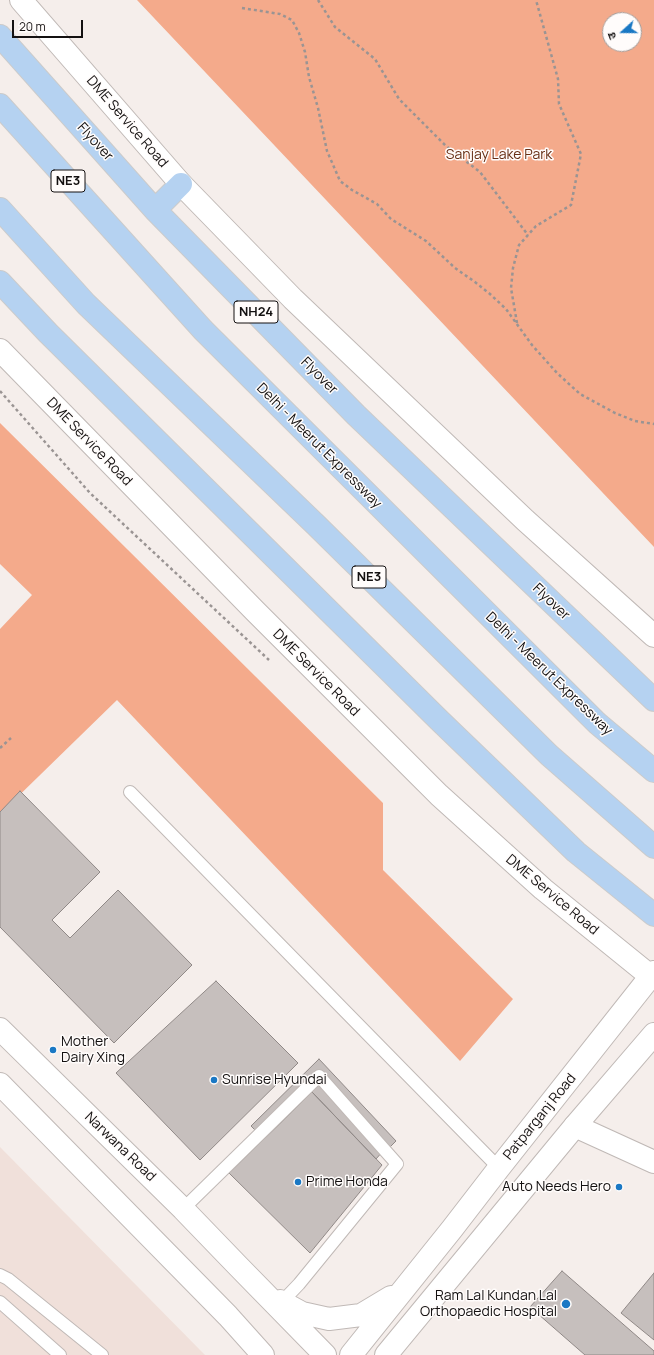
<!DOCTYPE html>
<html>
<head>
<meta charset="utf-8">
<style>
  body { margin:0 }
  #map { position:relative; width:654px; height:1355px; overflow:hidden; background:#f5eeeb; font-family:Manrope,"Noto Sans Devanagari",sans-serif }
  canvas { display:block }
  .north { position:absolute; left:602px; top:12px; width:40px; height:40px; box-sizing:border-box; background:#fffcfb; border:1px solid #a19e9d; border-radius:50%; rotate:249deg; font-size:11px; font-weight:700; line-height:16px; text-align:center; color:#141111 }
  .north::after { content:''; display:block; margin:auto; width:14px; height:18px; background:#1a78c4; clip-path:polygon(50% 0,100% 100%,50% 72%,0 100%) }
  .scale { position:absolute; left:12px; top:20px; width:71px; height:18px; box-sizing:border-box; border:2px solid #141111; border-top:0; padding-left:5px; font-size:12px; line-height:14px; white-space:nowrap; color:#141111; -webkit-text-stroke:3px #fffcfb; paint-order:stroke }
</style>
</head>
<body>
<div id="map">
<canvas width="654" height="1355"></canvas>
<div class="north">उ</div>
<div class="scale">20 m</div>
</div>
<script>
const ctx = document.querySelector('canvas').getContext('2d');
ctx.lineJoin = 'round';
function fillPath(path, color) {
  ctx.fillStyle = color;
  ctx.fill(path, 'evenodd');
}
function poly(rows) {
  const path = new Path2D();
  for (const r of rows) {
    path.moveTo(r[0], r[1]);
    for (let i = 2; i < r.length; i += 2) path.lineTo(r[i], r[i + 1]);
  }
  return path;
}
function trace(path, color, width, dash) {
  ctx.strokeStyle = color;
  ctx.lineWidth = width;
  ctx.lineCap = dash ? 'butt' : 'round';
  ctx.setLineDash(dash || []);
  ctx.stroke(path);
}
function label(font, color, halo, rows, align = 'center') {
  ctx.font = font + ' Manrope,sans-serif';
  ctx.lineWidth = 3;
  ctx.setLineDash([]);
  ctx.textBaseline = 'middle';
  ctx.strokeStyle = halo;
  ctx.fillStyle = color;
  for (const [text, x, y, turn = 0] of rows) {
    ctx.save();
    ctx.translate(x, y);
    ctx.rotate((+turn || 0) * Math.PI / 180);
    ctx.textAlign = isNaN(turn) ? turn : align;
    if (halo) ctx.strokeText(text, 0, 0);
    ctx.fillText(text, 0, 0);
    ctx.restore();
  }
}
fillPath(poly([
  [0,1147,205,1355,0,1355]
]), '#f0e0da');
fillPath(poly([
  [137,0,654,0,654,547],
  [610,20,634,20,634,44,610,44],
  [0,423,383,803,383,870,513,999,460,1061,117,700,0,814,0,629,32,595,0,564]
]), '#f4aa8b');
const building = poly([
  [20,791,100,872,52,920,70,938,118,890,192,965,114,1043,0,927,0,812,20,791],
  [216,981,298,1063,200,1160,116,1073,216,981],
  [319,1059,396,1141,385,1152,383,1151,376,1159,312,1092,264,1139,251,1126,319,1059],
  [312,1092,382,1165,310,1253,229,1173,312,1092],
  [562,1271,654,1351,654,1355,585,1355,530,1307,562,1271],
  [654,1273,654,1340,621,1313,654,1273]
]);
fillPath(building, '#c6bfbd');
trace(building, '#908987', 1);
const lane = poly([
  [130,792,499,1168],
  [183,1209,319,1076,397,1164,299,1284,278,1306],
  [0,1275,8,1279,102,1355],
  [0,1302,60,1355]
]);
const street = poly([
  [575,1126,654,1162]
]);
const secondary = poly([
  [21,0,181,184,293,299,525,520,654,636],
  [0,350,255,611,439,795,543,889,654,979],
  [0,1029,183,1209,238,1266,325,1355],
  [0,1084,228,1316,263,1355],
  [280,1301,302,1313,329,1319,361,1315,391,1297],
  [351,1355,452,1229,499,1168,654,972],
  [386,1355,575,1126,654,1034]
]);
const highway = poly([
  [0,36,155,210,356,415,654,700],
  [0,105,203,330,597,723,654,771],
  [0,209,86,304,316,525,549,755,654,847],
  [155,210,181,184],
  [0,282,48,333,439,720,576,852,654,915]
]);
trace(lane, '#c0b9b6', 14);
trace(street, '#c0b9b6', 24);
trace(secondary, '#c0b9b6', 24);
trace(highway, '#cbcbcb', 24);
trace(poly([
  [318,0,335,27,375,59,399,99,446,146,480,172,528,235],
  [242,8,280,14,292,20,299,33,305,52,309,77,318,108,327,151,340,181,352,190,377,204,391,219,426,241,455,268,475,282,490,294,506,309,532,345,557,373,580,394,615,413,635,421,654,424],
  [517,323,511,288,513,268,519,245,536,226,571,205,581,154,559,104,558,79,536,0],
  [0,391,90,493,269,660],
  [0,748,11,738]
]), '#9a9493', 2.5, [3, 3]);
trace(lane, '#fff', 12);
trace(street, '#fff', 22);
trace(secondary, '#fff', 22);
trace(highway, '#b5d2f1', 22);
for (const [x, y, r, color] of [
  [53,1050,4,"#1a78c4"],
  [214,1080,4,"#1a78c4"],
  [298,1182,4,"#1a78c4"],
  [619,1187,4,"#1a78c4"],
  [566,1304,5,"#1a78c4"]
]) {
  const dot = new Path2D();
  dot.arc(x, y, r, 0, 2 * Math.PI);
  ctx.fillStyle = color;
  ctx.fill(dot);
  trace(dot, '#fffcfb', 1.5);
}
for (const [x, y, w] of [
  [68,181,34],
  [256,312,44],
  [369,577,34]
]) {
  const box = new Path2D();
  box.roundRect(x - w / 2, y - 11, w, 22, 3);
  ctx.fillStyle = '#fffcfb';
  ctx.fill(box);
  trace(box, '#141111', 1);
}
label('bold 13px', '#141111', null, [
  ["NE3",68,181],
  ["NH24",256,312],
  ["NE3",369,577]
]);
label('14px', '#141111', '#fffcfb', [
  ["DME Service Road",127,122,49],
  ["Flyover",95,142,48],
  ["Flyover",319,376,45],
  ["DME Service Road",89,442,46],
  ["Delhi - Meerut Expressway",319,446,45],
  ["Flyover",551,602,44],
  ["DME Service Road",316,673,45],
  ["Delhi - Meerut Expressway",549,674,44],
  ["DME Service Road",552,895,40],
  ["Patparganj Road",540,1117,-51],
  ["Narwana Road",120,1147,44]
]);
label('14px', '#672e14', '#fffcfb', [
  ["Sanjay Lake Park",499,155]
]);
label('14px', '#141111', '#fffcfb', [
  ["Mother",61,1042],
  ["Dairy Xing",61,1058],
  ["Sunrise Hyundai",222,1080],
  ["Prime Honda",306,1182],
  ["Auto Needs Hero",611,1187,"right"],
  ["Ram Lal Kundan Lal",557,1296,"right"],
  ["Orthopaedic Hospital",557,1312,"right"]
], 'left');
</script>
</body>
</html>
